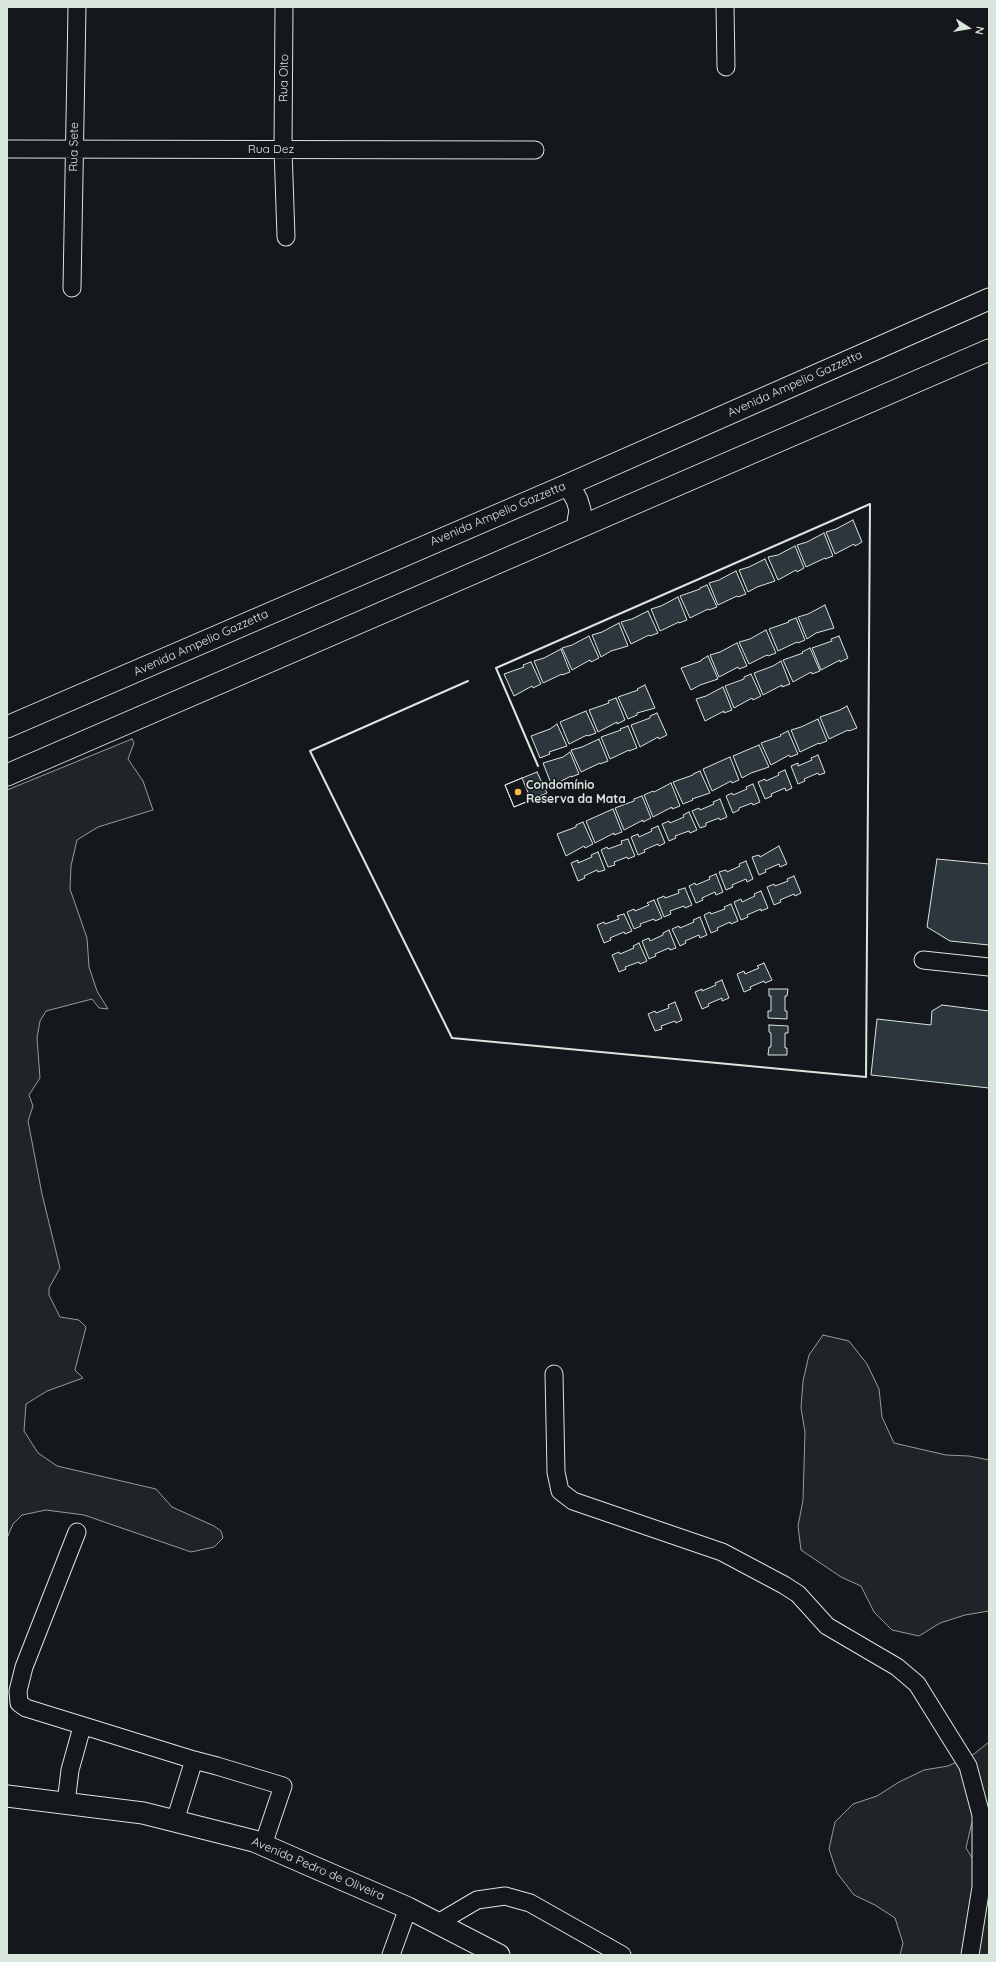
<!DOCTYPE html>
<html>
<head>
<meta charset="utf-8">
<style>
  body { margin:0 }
  #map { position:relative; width:996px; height:1962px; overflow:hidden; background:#14181c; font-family:Quicksand,sans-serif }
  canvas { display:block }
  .frame { position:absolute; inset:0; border:8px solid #d8e6dc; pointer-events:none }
  .north { position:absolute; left:948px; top:8px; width:40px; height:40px; -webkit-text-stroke:3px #14181c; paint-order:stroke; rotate:102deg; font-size:11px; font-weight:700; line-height:16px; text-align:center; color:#d8e6dc }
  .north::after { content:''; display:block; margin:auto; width:14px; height:18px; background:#d8e6dc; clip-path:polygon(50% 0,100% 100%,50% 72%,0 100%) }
</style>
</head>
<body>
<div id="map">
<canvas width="996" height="1962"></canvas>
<div class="frame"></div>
<div class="north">N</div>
</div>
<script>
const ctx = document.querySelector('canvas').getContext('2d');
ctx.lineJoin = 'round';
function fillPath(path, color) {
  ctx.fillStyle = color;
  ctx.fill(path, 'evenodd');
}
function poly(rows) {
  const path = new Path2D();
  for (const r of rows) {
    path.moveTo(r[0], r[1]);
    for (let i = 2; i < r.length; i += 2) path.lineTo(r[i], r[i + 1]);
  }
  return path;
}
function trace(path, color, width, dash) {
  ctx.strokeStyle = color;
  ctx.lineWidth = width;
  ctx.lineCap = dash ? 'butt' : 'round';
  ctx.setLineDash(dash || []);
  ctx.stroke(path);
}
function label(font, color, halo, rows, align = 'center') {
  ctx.font = font + ' Quicksand,sans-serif';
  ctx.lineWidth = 3;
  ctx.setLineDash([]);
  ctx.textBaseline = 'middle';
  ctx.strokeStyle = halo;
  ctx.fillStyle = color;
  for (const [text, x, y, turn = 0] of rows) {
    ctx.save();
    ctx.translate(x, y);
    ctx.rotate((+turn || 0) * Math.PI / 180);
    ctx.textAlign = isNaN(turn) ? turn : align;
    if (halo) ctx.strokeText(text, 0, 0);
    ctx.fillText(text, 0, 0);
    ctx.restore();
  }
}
const green = poly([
  [132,739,134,743,128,759,143,781,153,810,98,827,77,840,71,866,70,889,87,938,89,967,97,991,108,1009,99,1008,92,999,46,1011,40,1021,37,1038,40,1078,29,1095,33,1106,28,1121,42,1194,60,1268,49,1288,49,1295,60,1317,79,1320,86,1327,75,1370,83,1378,47,1391,26,1404,24,1431,38,1453,57,1466,156,1489,172,1507,214,1526,221,1531,223,1538,214,1547,191,1552,84,1515,46,1510,22,1515,13,1524,7,1538,7,790,132,739],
  [823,1335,849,1341,867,1364,879,1389,882,1417,894,1443,946,1455,969,1456,989,1460,989,1611,965,1615,940,1623,919,1636,892,1630,874,1612,861,1586,841,1577,801,1550,798,1526,803,1500,805,1432,801,1408,803,1381,809,1355,823,1335],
  [989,1742,989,1808,972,1822,966,1848,979,1869,989,1875,989,1955,900,1955,903,1943,895,1918,875,1905,854,1895,837,1873,829,1849,835,1822,853,1804,877,1796,899,1782,924,1770,948,1766,974,1754,989,1742]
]);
fillPath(green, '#202428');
trace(green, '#939e99', 1);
const building = poly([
  [853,520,862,542,855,546,854,544,835,554,826,532,836,529,853,520],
  [824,533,833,556,825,559,825,558,806,567,797,545,807,542,824,533],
  [795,546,804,568,797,572,796,570,778,580,768,557,778,555,795,546],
  [765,559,775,581,757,587,748,592,739,570,749,567,765,559],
  [736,571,746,594,738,597,737,596,718,605,709,583,719,580,736,571],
  [707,585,717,607,709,610,708,609,690,618,680,596,700,589,700,588,707,585],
  [678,597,687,620,679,623,679,622,660,631,651,609,661,606,678,597],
  [825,605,834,628,816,633,807,639,798,617,808,614,825,605],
  [648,611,658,633,650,636,649,635,631,644,621,622,632,619,648,611],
  [796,618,805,640,798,643,797,642,778,651,769,629,789,622,788,621,796,618],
  [619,623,628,646,611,651,601,657,592,635,602,632,619,623],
  [766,630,776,653,768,656,767,655,749,664,739,642,750,639,766,630],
  [589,636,599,658,591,662,590,660,572,670,562,648,572,645,589,636],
  [839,636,848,658,840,662,840,660,821,670,812,648,832,641,831,639,839,636],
  [737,643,747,666,739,669,738,667,719,677,710,655,720,652,737,643],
  [810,648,820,671,812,674,811,672,793,682,783,660,803,653,802,652,810,648],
  [561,649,570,672,562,675,562,674,543,683,534,661,544,658,561,649],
  [708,656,718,679,700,685,691,690,681,668,701,661,701,660,708,656],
  [781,661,790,684,782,687,782,685,763,695,754,673,773,666,781,661],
  [531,662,541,684,533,688,532,686,514,696,504,674,524,667,523,665,531,662],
  [751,674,761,696,753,700,752,698,734,708,725,686,744,679,744,677,751,674],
  [645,685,655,708,637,713,637,715,628,719,618,697,638,690,637,689,645,685],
  [723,687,732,710,724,713,724,711,705,721,696,699,706,696,723,687],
  [616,698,625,720,617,724,617,722,598,732,589,710,609,703,608,701,616,698],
  [847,706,857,728,849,731,848,730,829,739,820,717,840,710,847,706],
  [586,711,596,733,588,736,587,735,569,744,560,722,586,711],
  [657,713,667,735,659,739,658,737,640,747,631,725,650,718,650,716,657,713],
  [818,719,827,741,819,744,819,743,800,752,791,730,801,727,818,719],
  [557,724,567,746,549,752,550,754,540,758,531,736,550,729,557,724],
  [628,726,637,748,629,751,629,750,610,759,601,737,621,730,620,729,628,726],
  [788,731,798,754,790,757,789,755,771,765,761,743,781,736,780,735,788,731],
  [599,739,608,761,600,764,600,763,581,772,571,750,582,747,599,739],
  [759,745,769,767,751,773,742,778,733,756,759,745],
  [570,752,579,774,571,777,571,776,552,786,543,763,563,757,570,752],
  [818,755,825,773,819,775,818,773,804,779,805,781,798,784,791,766,798,763,798,766,812,760,811,758,818,755],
  [730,757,739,780,732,783,731,781,712,791,703,769,730,757],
  [785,770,792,788,786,791,785,788,771,794,772,796,765,799,758,782,765,779,766,781,779,775,778,773,785,770],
  [700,771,710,793,692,799,693,800,683,804,673,782,693,775,693,774,700,771],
  [537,772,547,793,514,807,505,785,537,772],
  [522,778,531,800,514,807,505,785,522,778],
  [671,783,680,806,672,809,672,807,653,817,644,795,653,791,654,792,671,783],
  [753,784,760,802,753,805,752,803,739,808,739,810,733,813,726,796,732,793,733,795,747,789,746,787,753,784],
  [642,796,651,818,643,822,643,820,624,830,615,808,634,801,634,799,642,796],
  [720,799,727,817,720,820,719,818,706,823,706,826,700,828,692,811,699,808,700,810,714,804,713,802,720,799],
  [613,809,622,832,614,835,614,833,595,843,586,821,613,809],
  [689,812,697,830,690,833,689,831,675,836,676,838,669,841,662,824,669,821,670,823,684,817,683,815,689,812],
  [583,822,593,844,585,848,584,846,566,856,557,834,576,827,576,825,583,822],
  [658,826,665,843,659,846,658,844,644,850,645,852,638,855,631,837,638,834,639,837,652,831,651,829,658,826],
  [628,839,635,856,628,859,627,857,614,862,615,865,608,867,601,850,607,847,608,849,622,844,621,841,628,839],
  [779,846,787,864,780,867,779,864,765,870,766,872,759,875,752,857,759,855,760,857,779,846],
  [598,852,605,870,598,872,597,870,584,876,585,878,578,881,571,863,578,860,578,863,592,857,591,855,598,852],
  [937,859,989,864,989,945,950,941,927,927,937,859],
  [746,861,753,879,747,882,746,879,732,885,733,887,726,890,719,872,726,870,727,872,740,866,739,864,746,861],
  [716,874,723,892,716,895,715,892,702,898,703,900,696,903,689,886,695,883,696,885,710,879,709,877,716,874],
  [794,876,801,893,795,896,794,894,780,900,781,902,774,905,767,887,774,884,775,886,788,881,787,879,794,876],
  [685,888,692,905,685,908,684,906,670,911,671,914,664,917,657,899,664,896,665,898,679,893,678,890,685,888],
  [761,891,768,908,761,911,761,909,747,915,748,917,741,920,734,902,741,899,742,902,755,896,754,894,761,891],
  [654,900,662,918,655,921,654,919,640,924,641,926,634,929,627,912,634,909,635,911,649,905,647,903,654,900],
  [731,904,738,921,731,924,730,922,717,928,718,930,711,933,704,915,710,912,711,914,725,909,724,907,731,904],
  [624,914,632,931,625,934,624,932,610,938,611,940,604,943,597,925,604,922,605,924,619,919,617,916,624,914],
  [700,917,707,935,700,938,699,935,685,941,686,943,680,946,672,929,679,926,680,928,694,922,693,920,700,917],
  [669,930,676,948,670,950,669,948,655,954,656,956,649,959,642,941,649,938,650,941,663,935,663,933,669,930],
  [639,943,647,961,640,964,639,962,625,967,626,969,619,972,612,955,619,952,620,954,634,948,633,946,639,943],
  [764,963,772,980,765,983,764,981,750,987,751,989,744,992,737,974,744,971,745,974,759,968,757,966,764,963],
  [722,980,729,998,722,1001,722,998,708,1004,709,1006,702,1009,695,992,702,989,702,991,716,985,715,983,722,980],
  [769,989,788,989,787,996,785,996,785,1011,787,1011,787,1019,768,1018,768,1011,771,1011,771,996,769,996,769,989],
  [675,1002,682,1020,676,1023,675,1021,661,1026,662,1029,655,1031,648,1014,655,1011,656,1013,669,1008,668,1005,675,1002],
  [942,1005,989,1011,989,1088,871,1075,877,1019,931,1025,932,1011,942,1005],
  [769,1025,788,1026,788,1033,785,1033,785,1048,787,1048,787,1055,768,1055,769,1047,771,1047,771,1033,769,1032,769,1025]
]);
fillPath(building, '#2c363c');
trace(building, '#d8e6dc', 1);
const minor = poly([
  [284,7,283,149,286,237],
  [725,7,726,67],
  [7,149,535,150],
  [72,288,77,7],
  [923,960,989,967],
  [554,1374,556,1472,560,1491,573,1501,722,1552,784,1585,798,1594,827,1626,897,1667,917,1684,968,1766,981,1815,981,1887,970,1955],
  [77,1532,24,1667,18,1691,19,1703,26,1708,194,1760],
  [66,1803,70,1770,82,1727],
  [175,1821,194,1760,217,1766,283,1786,263,1845],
  [438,1923,477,1900,505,1896,530,1903,622,1955],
  [391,1955,408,1908]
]);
const major = poly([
  [565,486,572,491,577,500,580,510,577,528],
  [7,727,565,486,989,299],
  [7,775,989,350],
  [7,1796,143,1813,254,1841,408,1908,499,1955]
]);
trace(minor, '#d8e6dc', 19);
trace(major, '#d8e6dc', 23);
trace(minor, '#14181c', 17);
trace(major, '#14181c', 21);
trace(poly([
  [468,681,310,751,452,1038,866,1077,870,504,496,668,538,766]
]), '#d8e6dc', 2);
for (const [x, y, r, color] of [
  [518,792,4,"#ffb74d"]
]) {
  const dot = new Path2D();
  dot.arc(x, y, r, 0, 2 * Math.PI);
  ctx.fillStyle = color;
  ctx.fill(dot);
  trace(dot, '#14181c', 1.5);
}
label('12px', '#d8e6dc', '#14181c', [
  ["Rua Oito",284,78,-89],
  ["Rua Sete",74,147,-89],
  ["Rua Dez",271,149],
  ["Avenida Ampelio Gazzetta",795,384,-24],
  ["Avenida Ampelio Gazzetta",498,514,-23],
  ["Avenida Ampelio Gazzetta",201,643,-24],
  ["Avenida Pedro de Oliveira",318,1869,23]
]);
label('bold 12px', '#d8e6dc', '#14181c', [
  ["Condomínio",526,785],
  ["Reserva da Mata",526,799]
], 'left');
</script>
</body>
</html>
